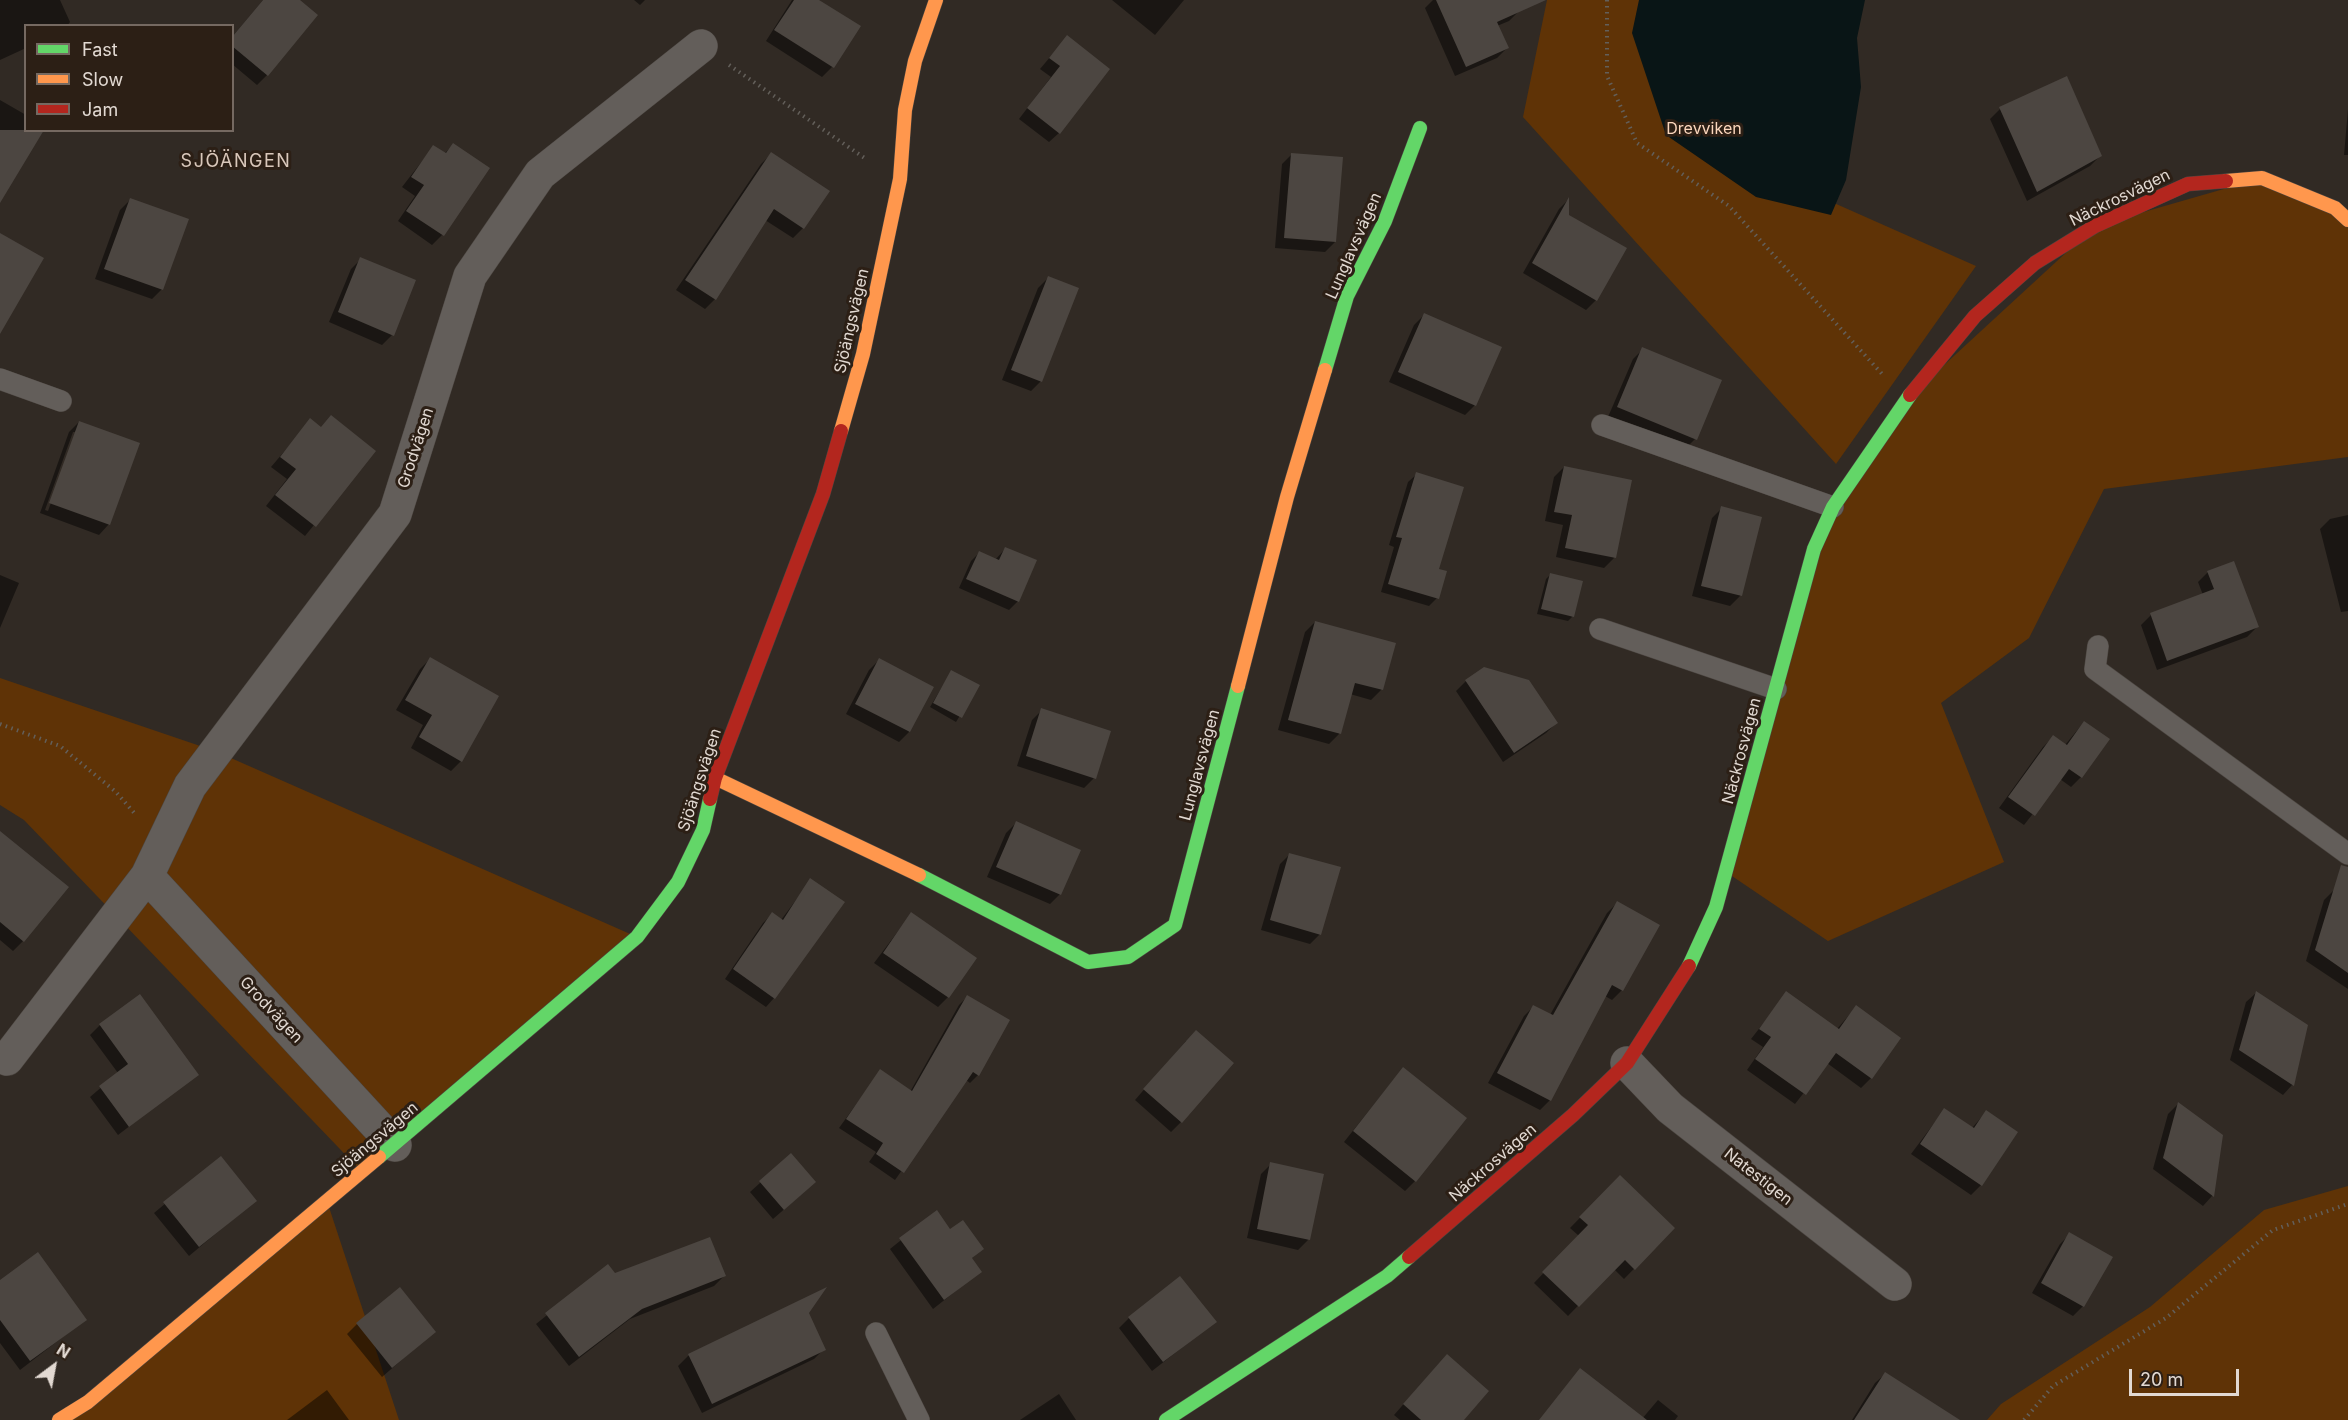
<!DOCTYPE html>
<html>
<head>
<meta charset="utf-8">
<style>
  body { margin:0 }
  #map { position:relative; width:2348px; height:1420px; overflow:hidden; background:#312a24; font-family:Inter,sans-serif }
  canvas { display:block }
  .legend { position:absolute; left:24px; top:24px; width:210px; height:108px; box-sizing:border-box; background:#2c1f15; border:2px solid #756961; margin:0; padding:8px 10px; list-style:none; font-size:18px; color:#e2d9d2 }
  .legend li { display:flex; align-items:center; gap:12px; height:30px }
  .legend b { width:30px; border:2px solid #756961 }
  .north { position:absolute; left:24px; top:1336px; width:60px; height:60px; -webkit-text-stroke:4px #2c1f15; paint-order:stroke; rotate:32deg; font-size:16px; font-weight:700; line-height:24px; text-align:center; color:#e2d9d2 }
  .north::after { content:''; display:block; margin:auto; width:21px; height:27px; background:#e2d9d2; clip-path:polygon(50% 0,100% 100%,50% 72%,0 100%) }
  .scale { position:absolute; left:2129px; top:1369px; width:110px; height:27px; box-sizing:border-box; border:3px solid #e2d9d2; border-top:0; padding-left:8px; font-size:18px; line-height:21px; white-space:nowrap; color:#e2d9d2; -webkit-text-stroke:4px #2c1f15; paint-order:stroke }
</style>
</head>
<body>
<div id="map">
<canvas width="2348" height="1420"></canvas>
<ul class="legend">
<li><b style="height:8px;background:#63d668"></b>Fast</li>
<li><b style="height:8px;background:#ff974d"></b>Slow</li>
<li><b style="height:8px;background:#b3261e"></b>Jam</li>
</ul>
<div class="north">N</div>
<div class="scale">20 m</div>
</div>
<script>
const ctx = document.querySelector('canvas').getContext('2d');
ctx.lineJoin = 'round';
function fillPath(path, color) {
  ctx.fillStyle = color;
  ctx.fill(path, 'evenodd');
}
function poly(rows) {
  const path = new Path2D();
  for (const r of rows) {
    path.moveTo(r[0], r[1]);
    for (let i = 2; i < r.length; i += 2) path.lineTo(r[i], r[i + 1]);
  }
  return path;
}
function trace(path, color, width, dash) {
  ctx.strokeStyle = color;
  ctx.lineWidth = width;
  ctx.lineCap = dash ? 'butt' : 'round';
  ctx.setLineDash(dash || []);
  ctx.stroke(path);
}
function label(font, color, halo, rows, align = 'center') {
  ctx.font = font + ' Inter,sans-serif';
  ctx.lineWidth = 6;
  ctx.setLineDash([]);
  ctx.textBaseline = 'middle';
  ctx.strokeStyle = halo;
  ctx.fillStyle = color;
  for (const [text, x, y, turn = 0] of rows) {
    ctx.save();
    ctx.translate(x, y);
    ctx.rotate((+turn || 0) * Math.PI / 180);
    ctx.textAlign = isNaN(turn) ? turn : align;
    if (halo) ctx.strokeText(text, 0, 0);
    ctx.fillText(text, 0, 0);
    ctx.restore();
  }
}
fillPath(poly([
  [1547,0,1845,0,1825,199,1976,266,1836,464,1523,117],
  [2262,178,2348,220,2348,457,2104,489,2029,638,1941,703,2004,862,1828,941,1726,872,1814,549,1905,401,2095,226],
  [0,678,215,751,637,937,362,1172,24,820,0,805],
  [2348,1186,2348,1420,1987,1420,2001,1404,2150,1307,2264,1210],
  [327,1201,399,1420,59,1420]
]), '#5f3306');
fillPath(poly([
  [1639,0,1865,0,1857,38,1861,87,1846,180,1831,215,1756,197,1666,135,1632,33]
]), '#091516');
fillPath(poly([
  [0,0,60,0,70,22,67,26,26,26,26,48,0,60],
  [263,0,297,0,267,75,257,85,232,64,232,37],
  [634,0,645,0,640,5],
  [792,0,817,0,858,27,832,67,822,77,766,41],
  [1112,0,1184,0,1155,35],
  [1433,0,1514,0,1519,11,1509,21,1497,26,1507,48,1497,58,1455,76,1425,8],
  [1067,37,1059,133,1049,142,1019,119,1051,77,1040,69],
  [2066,78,2100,156,2090,166,2027,201,1990,119,2000,109],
  [0,100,26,115,26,130,0,187],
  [2348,109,2348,155,2344,155],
  [453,145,487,169,442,235,432,245,398,221,415,196,402,187,433,147,444,154],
  [771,154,803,228,793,238,765,220,715,299,705,309,676,290,761,164],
  [1292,154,1335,242,1325,252,1275,248,1282,164],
  [130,200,162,289,152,299,95,279,120,210],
  [1567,201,1567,215,1596,300,1586,310,1523,273,1559,209],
  [361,259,392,335,382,345,329,322,351,269],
  [1048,278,1041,381,1031,391,1002,380,1038,288],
  [1424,315,1475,405,1465,415,1389,382,1414,325],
  [1643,349,1720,381,1695,439,1685,449,1608,417,1633,359],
  [311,420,320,428,374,451,305,536,266,506,287,479,271,467],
  [79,422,109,524,99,535,40,513,69,432],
  [73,432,76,432,48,511,45,510],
  [1564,467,1614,558,1604,568,1556,557,1563,525,1545,521,1554,477],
  [1417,474,1437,570,1437,598,1429,606,1381,592,1394,547,1389,545,1408,482],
  [1722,508,1760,518,1740,596,1730,606,1692,596,1712,518],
  [2348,515,2348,611,2341,612,2320,529,2330,519],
  [1005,549,1018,601,1009,610,959,588,971,561,979,553,995,560],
  [2208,572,2257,627,2247,637,2157,670,2141,625,2151,615,2203,595,2198,582],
  [0,575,19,583,0,628],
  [1550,575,1572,617,1568,621,1537,614,1546,579],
  [1315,622,1394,644,1381,690,1371,700,1350,694,1339,734,1329,744,1278,730,1305,632],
  [430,659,461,761,451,771,411,748,423,725,396,710,420,669],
  [879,660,909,732,899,742,846,714,869,670],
  [951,672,978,686,956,722,930,707],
  [1466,681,1556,723,1546,733,1503,762,1456,691],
  [1042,710,1094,778,1084,788,1017,766,1032,720],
  [2084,722,2081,777,2071,787,2060,779,2024,825,1999,808,2043,747,2053,737,2065,745],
  [1016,823,1060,894,1050,904,987,877,1006,833],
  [0,833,23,941,13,951,0,940],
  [1290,854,1320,934,1310,944,1261,930,1280,864],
  [811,880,774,998,766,1007,725,979,763,923,772,914,781,920],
  [2334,890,2348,900,2348,989,2306,961,2324,900],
  [1617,903,1622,990,1612,1000,1605,996,1550,1100,1540,1110,1488,1083,1524,1016,1534,1006,1550,1015,1607,913],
  [911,914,948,997,938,1007,874,963],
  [1787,993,1837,1029,1856,1007,1871,1078,1861,1088,1827,1063,1795,1104,1747,1070,1763,1047,1751,1039],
  [2256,993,2306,1025,2292,1085,2283,1095,2230,1060,2246,1002],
  [967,997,978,1075,970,1083,966,1080,895,1180,869,1162,876,1152,839,1128,880,1071,910,1092,959,1005],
  [100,1025,198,1074,118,1135,90,1097,118,1073,90,1035],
  [1186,1041,1181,1122,1171,1132,1135,1100],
  [1394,1079,1415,1181,1405,1191,1344,1142],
  [2178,1104,2222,1136,2212,1196,2203,1206,2153,1169,2168,1114],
  [1944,1110,1972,1128,1986,1112,1981,1185,1971,1195,1911,1154],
  [791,1155,804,1192,773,1219,750,1192],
  [220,1158,255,1201,189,1256,154,1213],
  [1271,1164,1308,1240,1298,1250,1247,1238,1261,1174],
  [1620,1177,1673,1229,1624,1279,1614,1269,1568,1316,1534,1283,1579,1236,1570,1228],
  [936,1212,950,1231,982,1249,971,1259,980,1272,933,1309,890,1249],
  [2070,1234,2111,1257,2083,1306,2073,1316,2032,1293,2060,1244],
  [608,1266,615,1275,724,1276,714,1286,630,1319,569,1366,536,1324],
  [0,1281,85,1320,20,1370,0,1343],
  [822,1291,807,1313,824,1349,814,1359,702,1413,678,1366,688,1356],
  [1129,1318,1215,1322,1152,1371,1119,1328],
  [357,1324,434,1332,382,1377,347,1334],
  [1437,1366,1462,1420,1400,1420,1394,1415],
  [1885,1374,1927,1420,1852,1420,1875,1383],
  [327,1390,349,1420,287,1420],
  [1059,1394,1076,1420,1020,1420],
  [1658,1400,1678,1416,1675,1420,1641,1420]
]), '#0007');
fillPath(poly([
  [263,0,300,0,318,15,268,76,232,46,232,37],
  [794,0,819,0,861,26,834,68,774,30],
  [1436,0,1546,0,1497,22,1509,48,1466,67],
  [1067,35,1110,69,1060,134,1027,108,1060,66,1049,58],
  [2067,76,2102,156,2037,192,1999,107],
  [0,130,44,130,0,203],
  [453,143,490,168,444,236,406,211,424,185,411,177,433,145,446,153],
  [771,152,830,191,804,229,774,209,716,300,685,280],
  [1291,153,1343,157,1336,242,1284,238],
  [1569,197,1569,215,1627,248,1597,301,1532,263],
  [130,198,189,219,163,290,104,269],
  [0,233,44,258,0,334],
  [360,257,416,280,394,336,338,312],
  [1048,276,1079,288,1042,382,1011,370],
  [1424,313,1502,347,1476,406,1398,372],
  [1642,347,1722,380,1697,440,1617,407],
  [331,415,376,451,316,527,275,495,296,469,280,457,310,418,321,427],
  [79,421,140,443,110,525,49,503],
  [1564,466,1632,480,1616,558,1565,548,1572,515,1554,512],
  [1416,472,1464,487,1439,569,1447,571,1439,599,1388,584,1402,538,1396,537],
  [1721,506,1762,517,1742,596,1701,586],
  [1005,547,1037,560,1019,602,966,579,979,551,999,560],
  [2234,561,2259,627,2167,661,2150,613,2214,589,2207,571],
  [1550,573,1583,581,1574,617,1541,609],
  [1315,621,1396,643,1383,690,1355,683,1341,734,1288,720],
  [430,657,499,696,462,762,419,737,432,715,405,700],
  [879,658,934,687,910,732,855,704],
  [1484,667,1529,680,1558,723,1514,753,1465,680],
  [951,670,980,685,962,718,933,703],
  [1041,708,1111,731,1096,779,1026,756],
  [2084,721,2110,739,2082,778,2069,769,2035,816,2008,797,2053,735,2067,745],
  [1016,821,1081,850,1061,895,996,867],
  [0,831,69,887,24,942,0,922],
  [1289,853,1341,867,1321,935,1270,920],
  [2341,865,2348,867,2348,973,2315,950],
  [810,878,845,902,775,999,733,969,772,912,783,920],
  [1617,901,1660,925,1623,991,1612,985,1551,1101,1497,1073,1533,1005,1553,1015],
  [911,912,977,958,949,998,883,953],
  [1786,991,1839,1029,1856,1005,1901,1038,1872,1079,1836,1053,1806,1095,1755,1059,1771,1037,1759,1029],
  [2256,991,2308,1025,2294,1086,2239,1050],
  [140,994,199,1075,129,1127,99,1086,128,1064,99,1024],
  [967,995,1010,1020,979,1076,973,1072,904,1173,876,1154,883,1143,846,1119,880,1069,912,1091],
  [1196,1030,1234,1063,1182,1123,1143,1089],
  [1403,1067,1467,1118,1416,1182,1353,1131],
  [2178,1102,2223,1135,2214,1197,2163,1158],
  [1944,1108,1974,1128,1986,1110,2018,1132,1982,1186,1920,1144],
  [791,1153,816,1182,784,1210,759,1181],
  [221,1156,257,1201,199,1247,163,1202],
  [1270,1162,1324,1174,1310,1240,1257,1229],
  [1620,1175,1675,1228,1635,1270,1625,1260,1579,1307,1542,1272,1588,1225,1579,1217],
  [937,1210,950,1229,963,1220,984,1249,972,1258,982,1272,944,1300,899,1238],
  [2069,1232,2113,1257,2084,1307,2041,1283],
  [710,1237,726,1276,642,1309,579,1357,545,1313,608,1264,615,1273],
  [38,1252,87,1320,30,1361,0,1320,0,1280],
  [1180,1276,1217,1322,1163,1362,1128,1317],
  [400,1287,436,1332,392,1368,356,1323],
  [827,1287,809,1313,826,1350,712,1404,688,1354],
  [1447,1354,1489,1391,1464,1420,1421,1420,1403,1404],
  [1580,1368,1647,1420,1539,1420],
  [1885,1372,1960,1420,1854,1420]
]), '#4c4641');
const lane = poly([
  [0,379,61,401],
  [1602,425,1833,507],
  [1600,629,1776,689],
  [2098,646,2095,669,2348,854],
  [876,1333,919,1420]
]);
const street = poly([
  [147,876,395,1145],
  [7,1059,147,876,190,786,395,514,470,276,540,174,701,46],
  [1627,1063,1670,1108,1895,1284]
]);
const fast = poly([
  [1325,370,1347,296,1385,221,1420,128],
  [919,875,1088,962,1128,957,1175,925,1238,686],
  [1689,966,1716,907,1814,549,1833,507,1910,395],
  [379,1157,637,937,678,882,703,830,710,799],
  [1166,1420,1387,1276,1409,1257]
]);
const slow = poly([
  [2226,181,2262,178,2335,208,2348,220],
  [841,431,863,354,900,179,905,110,915,61,936,0],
  [1238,686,1287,497,1325,370],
  [715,778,919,875],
  [59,1420,88,1402,379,1157]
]);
const jam = poly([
  [1910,395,1975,316,2035,263,2095,226,2188,184,2226,181],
  [710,799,715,778,823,494,841,431],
  [1409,1257,1573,1115,1627,1063,1689,966]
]);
trace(lane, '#4c4641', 22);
trace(street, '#4c4641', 34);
trace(fast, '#4c4641', 15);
trace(slow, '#4c4641', 15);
trace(jam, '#4c4641', 15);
trace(poly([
  [1607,0,1607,76,1637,143,1729,206,1883,375],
  [729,65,866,159],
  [0,724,60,746,116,792,136,815],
  [2024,1420,2053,1386,2166,1318,2273,1230,2348,1204]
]), '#635f5a', 4, [1.5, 4.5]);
trace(lane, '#635e5a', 21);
trace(street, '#635e5a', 33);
trace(fast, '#63d668', 14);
trace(slow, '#ff974d', 14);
trace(jam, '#b3261e', 14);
label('16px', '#fbd7bd', '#2c1f15', [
  ["Drevviken",1704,129]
]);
label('16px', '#e2d9d2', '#2c1f15', [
  ["Näckrosvägen",2120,198,-26],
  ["Lunglavsvägen",1354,246,-66],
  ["Sjöängsvägen",852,321,-77],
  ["Grodvägen",416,448,-72],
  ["Näckrosvägen",1742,751,-75],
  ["Lunglavsvägen",1200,765,-75],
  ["Sjöängsvägen",700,780,-72],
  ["Grodvägen",271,1010,47],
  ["Sjöängsvägen",375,1140,-40],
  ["Näckrosvägen",1493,1163,-41],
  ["Natestigen",1758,1177,38]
]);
ctx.letterSpacing = '1.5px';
label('18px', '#d9c7ba', '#2c1f15', [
  ["SJÖÄNGEN",236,162]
]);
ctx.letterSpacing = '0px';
</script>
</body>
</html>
